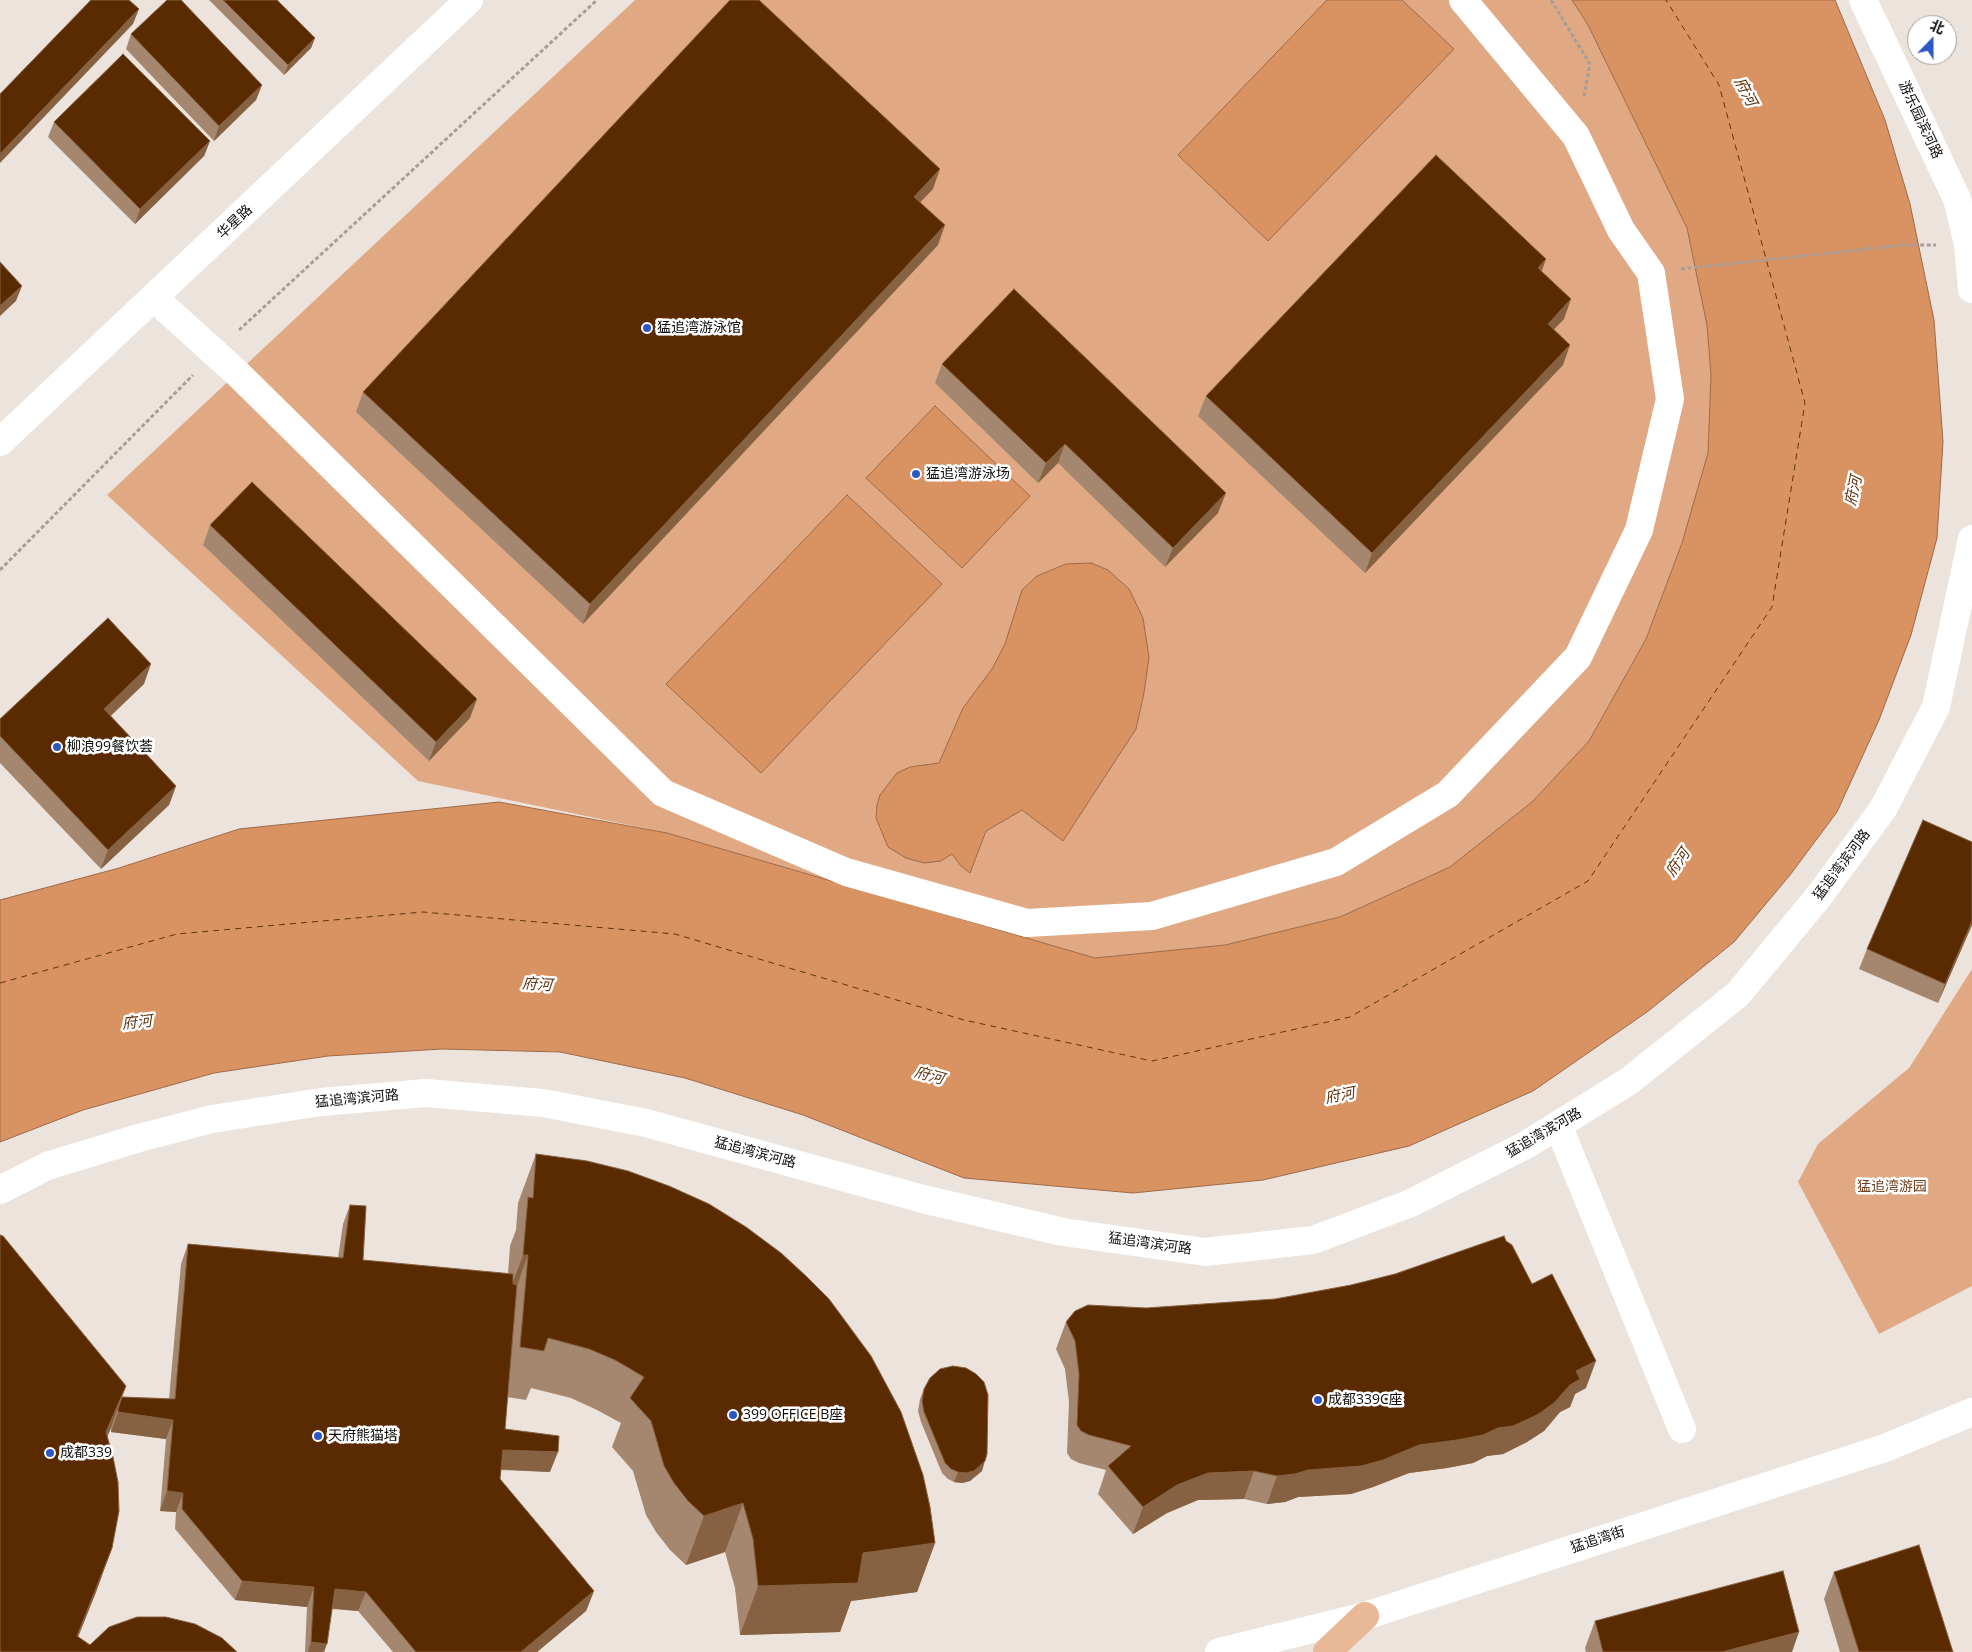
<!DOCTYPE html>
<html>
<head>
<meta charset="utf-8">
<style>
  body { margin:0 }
  #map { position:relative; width:1972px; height:1652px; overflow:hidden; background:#ede3dd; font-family:"Open Sans","Noto Sans SC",sans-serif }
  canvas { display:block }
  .north { position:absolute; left:1907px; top:15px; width:50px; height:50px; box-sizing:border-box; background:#fff; border:1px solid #9f9e9d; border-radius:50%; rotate:22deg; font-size:14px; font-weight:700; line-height:20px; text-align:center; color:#100d0b }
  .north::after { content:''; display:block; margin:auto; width:18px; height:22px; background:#2d57c6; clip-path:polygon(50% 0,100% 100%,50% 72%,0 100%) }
</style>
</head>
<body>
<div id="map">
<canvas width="1972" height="1652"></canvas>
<div class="north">北</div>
</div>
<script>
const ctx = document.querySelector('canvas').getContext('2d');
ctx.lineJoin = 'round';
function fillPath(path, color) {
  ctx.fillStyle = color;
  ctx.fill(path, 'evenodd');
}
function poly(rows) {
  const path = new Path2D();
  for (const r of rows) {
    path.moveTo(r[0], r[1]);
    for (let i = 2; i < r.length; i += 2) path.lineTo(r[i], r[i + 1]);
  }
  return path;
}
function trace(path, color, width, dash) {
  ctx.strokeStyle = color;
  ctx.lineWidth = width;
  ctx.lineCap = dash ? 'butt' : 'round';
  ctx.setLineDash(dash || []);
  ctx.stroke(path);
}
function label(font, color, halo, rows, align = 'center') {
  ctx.font = font + ' "Open Sans","Noto Sans SC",sans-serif';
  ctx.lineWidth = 5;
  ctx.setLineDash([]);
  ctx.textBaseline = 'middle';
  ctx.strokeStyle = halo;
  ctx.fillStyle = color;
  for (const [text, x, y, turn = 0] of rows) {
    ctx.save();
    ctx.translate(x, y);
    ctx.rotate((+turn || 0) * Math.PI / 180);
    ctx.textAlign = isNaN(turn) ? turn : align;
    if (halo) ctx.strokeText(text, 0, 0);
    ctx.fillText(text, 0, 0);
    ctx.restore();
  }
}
fillPath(poly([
  [635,0,1572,0,1588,25,1687,228,1707,325,1711,375,1708,453,1682,543,1646,639,1589,741,1532,802,1450,867,1340,917,1225,945,1095,958,667,833,418,781,107,495],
  [1972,969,1972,1286,1879,1334,1798,1182,1818,1144,1909,1068]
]), '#e1a983');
const water = poly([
  [1327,0,1402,0,1454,49,1268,241,1178,155,1327,0],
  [1572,0,1835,0,1885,120,1910,204,1934,320,1943,442,1937,538,1911,635,1879,720,1837,812,1790,875,1734,942,1647,1012,1533,1091,1409,1146,1263,1180,1133,1193,964,1178,803,1115,685,1078,560,1052,442,1049,328,1056,214,1073,83,1110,0,1142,0,900,119,868,239,829,499,802,667,833,1095,958,1225,945,1340,917,1450,867,1532,802,1589,741,1646,639,1682,543,1708,453,1711,375,1707,325,1687,228,1588,25,1572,0],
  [935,406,1030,496,962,568,866,478,935,406],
  [847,495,942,584,761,773,666,684,847,495],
  [1091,563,1108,570,1129,589,1143,618,1149,657,1144,693,1136,729,1063,841,1022,810,986,831,970,873,961,866,952,854,941,861,924,863,906,858,888,847,876,818,877,805,880,795,897,773,910,767,939,763,963,708,992,669,1005,644,1022,590,1037,576,1066,564,1091,563]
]);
fillPath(water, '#d99262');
trace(water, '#9d6a48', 1);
trace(poly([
  [0,983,177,934,423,912,675,934,964,1020,1152,1061,1350,1017,1588,881,1772,607,1805,403,1719,85,1666,0]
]), '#60320d', 1, [6, 5]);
trace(poly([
  [1551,0,1590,64,1584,96],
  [1681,269,1904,245,1936,245],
  [239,330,597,0],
  [0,570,193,375]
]), '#a59e99', 3, [4, 2.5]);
trace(poly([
  [1863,0,1957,199,1968,244,1972,289],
  [154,298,237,373,663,793,846,872,1027,923,1152,916,1336,862,1448,794,1578,657,1639,530,1670,399,1651,273,1621,230,1576,136,1463,0],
  [0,442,469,0],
  [1558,1125,1682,1429],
  [0,1190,47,1166,139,1138,212,1119,321,1102,426,1093,543,1103,646,1123,923,1199,1063,1232,1205,1252,1313,1240,1411,1203,1526,1145,1629,1081,1738,994,1819,896,1883,809,1936,707,1972,539],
  [1219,1652,1365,1616,1885,1448,1972,1412]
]), '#fff', 28);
trace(poly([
  [1327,1652,1365,1616]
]), '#e9b997', 28);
fillPath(poly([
  [209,0,277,0,315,38,311,48,284,75],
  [131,34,262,85,256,100,214,141,126,49],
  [54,122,210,141,204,156,135,224,48,137],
  [933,189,920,202,938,245,583,624,356,412,363,392],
  [1542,271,1564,319,1554,329,1563,365,1365,573,1198,416,1206,396],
  [942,364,1218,513,1165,567,1058,463,1038,483,935,383],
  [210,525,470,718,429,761,203,545],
  [144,684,111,716,176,786,169,805,101,869,0,763,0,719],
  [1972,842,1972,925,1938,1003,1859,969,1867,949],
  [536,1154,935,1543,917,1592,851,1601,840,1632,740,1635,735,1588,725,1552,686,1565,670,1550,656,1532,646,1515,633,1471,612,1447,621,1423,597,1410,571,1398,531,1388,526,1400,507,1397,505,1429,550,1472,501,1470,500,1479,594,1591,586,1611,537,1652,393,1652,358,1611,332,1609,324,1652,305,1652,307,1607,235,1600,175,1529,176,1512,160,1511,166,1439,111,1432,111,1428,107,1437,112,1548,96,1592,78,1637,90,1645,0,1652,122,1397,169,1399,181,1264,188,1244,338,1258,343,1224,350,1205,363,1260,508,1274,510,1246,516,1230,518,1203],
  [1066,1322,1586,1388,1575,1394,1570,1407,1560,1412,1544,1431,1527,1442,1503,1454,1487,1456,1473,1463,1447,1468,1409,1473,1373,1487,1351,1494,1298,1497,1285,1502,1267,1504,1244,1499,1198,1500,1167,1513,1133,1534,1098,1494,1106,1470,1079,1463,1071,1459,1067,1453,1069,1402,1065,1369,1056,1349],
  [924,1389,982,1471,970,1481,962,1483,954,1482,948,1479,942,1473,921,1422,918,1411,920,1399],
  [1834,1572,1953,1652,1840,1652,1824,1599],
  [1595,1621,1792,1652,1586,1652,1585,1648]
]), '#a4876e');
fillPath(poly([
  [139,9,133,24,0,163,0,154],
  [315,38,311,48,284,75,288,65],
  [262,85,256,100,214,141,219,126],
  [210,141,204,156,135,224,140,209],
  [940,169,933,189,907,216,914,197],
  [945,225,938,245,583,624,590,604],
  [1546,259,1539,279,1538,268],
  [22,286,16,301,0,316,0,306],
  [1571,299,1564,319,1541,343,1548,324],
  [1570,345,1563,365,1365,573,1372,553],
  [1065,444,1058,463,1038,483,1046,463],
  [1226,493,1218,513,1165,567,1173,548],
  [151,664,144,684,97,728,104,709],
  [477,699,470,718,429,761,436,742],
  [176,786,169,805,101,869,108,850],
  [1972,921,1972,925,1938,1003,1945,984],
  [523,1255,528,1255,510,1305,505,1304],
  [1596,1361,1586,1388,1575,1394,1570,1407,1560,1412,1544,1431,1527,1442,1503,1454,1487,1456,1473,1463,1447,1468,1409,1473,1373,1487,1351,1494,1298,1497,1285,1502,1267,1504,1277,1476,1576,1371],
  [126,1386,110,1430,90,1476,106,1432],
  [118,1412,173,1420,166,1439,111,1432],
  [503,1450,558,1452,550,1472,495,1469],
  [985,1461,982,1471,970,1481,962,1483,954,1482,958,1472],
  [1254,1471,1244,1499,1198,1500,1167,1513,1133,1534,1143,1507,1177,1485,1208,1473],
  [167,1491,183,1493,176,1512,160,1511],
  [743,1503,725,1552,686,1565,704,1516],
  [935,1543,917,1592,851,1601,840,1632,740,1635,758,1586,863,1553],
  [112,1548,96,1592,72,1652,77,1636],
  [242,1581,314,1587,307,1607,235,1600],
  [335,1589,366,1592,358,1611,328,1608],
  [594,1591,586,1611,537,1652,521,1652],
  [1799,1632,1792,1652,1722,1652],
  [311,1642,327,1644,324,1652,308,1652]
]), '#866242');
const building = poly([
  [91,0,129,0,139,9,0,154,0,94,91,0],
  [167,0,181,0,262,85,219,126,131,34,167,0],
  [223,0,277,0,315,38,288,65,223,0],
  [730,0,759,0,940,169,914,197,945,225,590,604,363,392,730,0],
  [123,54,210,141,140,209,54,122,123,54],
  [1436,155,1546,259,1538,268,1571,299,1548,324,1570,345,1372,553,1206,396,1436,155],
  [0,262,22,286,0,306,0,262],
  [1014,289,1226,493,1173,548,1065,444,1046,463,942,364,1014,289],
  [252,482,477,699,436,742,210,525,252,482],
  [108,618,151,664,104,709,176,786,108,850,0,736,0,719,108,618],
  [1923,820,1972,842,1972,921,1945,984,1867,949,1923,820],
  [536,1154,587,1161,628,1171,669,1186,709,1204,746,1227,781,1253,806,1276,829,1299,871,1356,901,1412,923,1475,930,1507,935,1543,863,1553,858,1583,758,1586,753,1539,743,1503,704,1516,688,1501,674,1483,664,1466,651,1421,630,1398,644,1377,615,1360,589,1349,548,1338,544,1351,520,1347,528,1255,523,1255,528,1197,533,1198,536,1154],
  [350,1205,366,1206,363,1260,513,1274,513,1284,517,1285,505,1429,559,1436,558,1452,503,1450,500,1479,594,1591,521,1652,416,1652,366,1592,335,1589,327,1644,311,1642,314,1587,242,1581,182,1509,183,1493,167,1491,173,1420,118,1412,118,1409,122,1397,175,1399,188,1244,343,1258,350,1205],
  [0,1235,3,1236,126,1386,106,1432,113,1457,118,1482,119,1511,112,1548,77,1636,90,1645,109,1627,137,1617,166,1617,195,1624,222,1638,237,1652,0,1652,0,1235],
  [1504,1236,1506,1241,1512,1245,1532,1284,1552,1274,1596,1361,1576,1371,1580,1379,1570,1385,1554,1403,1537,1415,1513,1426,1498,1428,1483,1435,1457,1440,1419,1445,1383,1460,1361,1466,1308,1470,1295,1474,1277,1476,1254,1471,1208,1473,1177,1485,1143,1507,1108,1466,1131,1446,1089,1435,1081,1431,1077,1425,1079,1374,1075,1341,1066,1322,1075,1311,1088,1305,1146,1308,1275,1299,1351,1285,1395,1274,1504,1236],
  [953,1366,966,1368,976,1374,984,1382,988,1395,987,1454,985,1461,974,1471,966,1473,958,1472,951,1469,945,1463,924,1412,922,1401,924,1389,930,1378,940,1369,953,1366],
  [1919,1545,1953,1652,1859,1652,1834,1572,1919,1545],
  [1783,1571,1799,1632,1722,1652,1603,1652,1595,1621,1783,1571]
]);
fillPath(building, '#5a2b00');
trace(building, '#866242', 1);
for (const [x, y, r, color] of [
  [647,328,5,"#2d57c6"],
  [916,474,5,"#2d57c6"],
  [57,747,5,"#2d57c6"],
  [1318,1400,5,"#2d57c6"],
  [733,1415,5,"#2d57c6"],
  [318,1436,5,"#2d57c6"],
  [50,1453,5,"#2d57c6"]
]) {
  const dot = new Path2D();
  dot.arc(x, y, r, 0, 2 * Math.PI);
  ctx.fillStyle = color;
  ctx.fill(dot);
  trace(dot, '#fff', 2);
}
label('14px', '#100d0b', '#fff', [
  ["游乐园滨河路",1920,120,65],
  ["华星路",235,222,-43],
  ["猛追湾滨河路",1842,865,-53],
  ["猛追湾滨河路",357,1099,-5],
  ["猛追湾滨河路",1544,1133,-30],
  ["猛追湾滨河路",755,1153,15],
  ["猛追湾滨河路",1150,1244,8],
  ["猛追湾街",1598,1540,-18]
]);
label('14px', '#100d0b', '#fff', [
  ["猛追湾游泳馆",657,328],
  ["猛追湾游泳场",926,474],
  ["柳浪99餐饮荟",67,747],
  ["成都339C座",1328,1400],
  ["399 OFFICE B座",743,1415],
  ["天府熊猫塔",328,1436],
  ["成都339",60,1453]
], 'left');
label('14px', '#70401d', '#fff', [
  ["猛追湾游园",1892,1187]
]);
label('italic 15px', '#60320d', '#fff', [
  ["府河",1745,92,62],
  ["府河",1854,491,-78],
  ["府河",1678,863,-55],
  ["府河",537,985,4],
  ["府河",137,1023,-6],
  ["府河",929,1076,16],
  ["府河",1340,1096,-11]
]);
</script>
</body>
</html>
